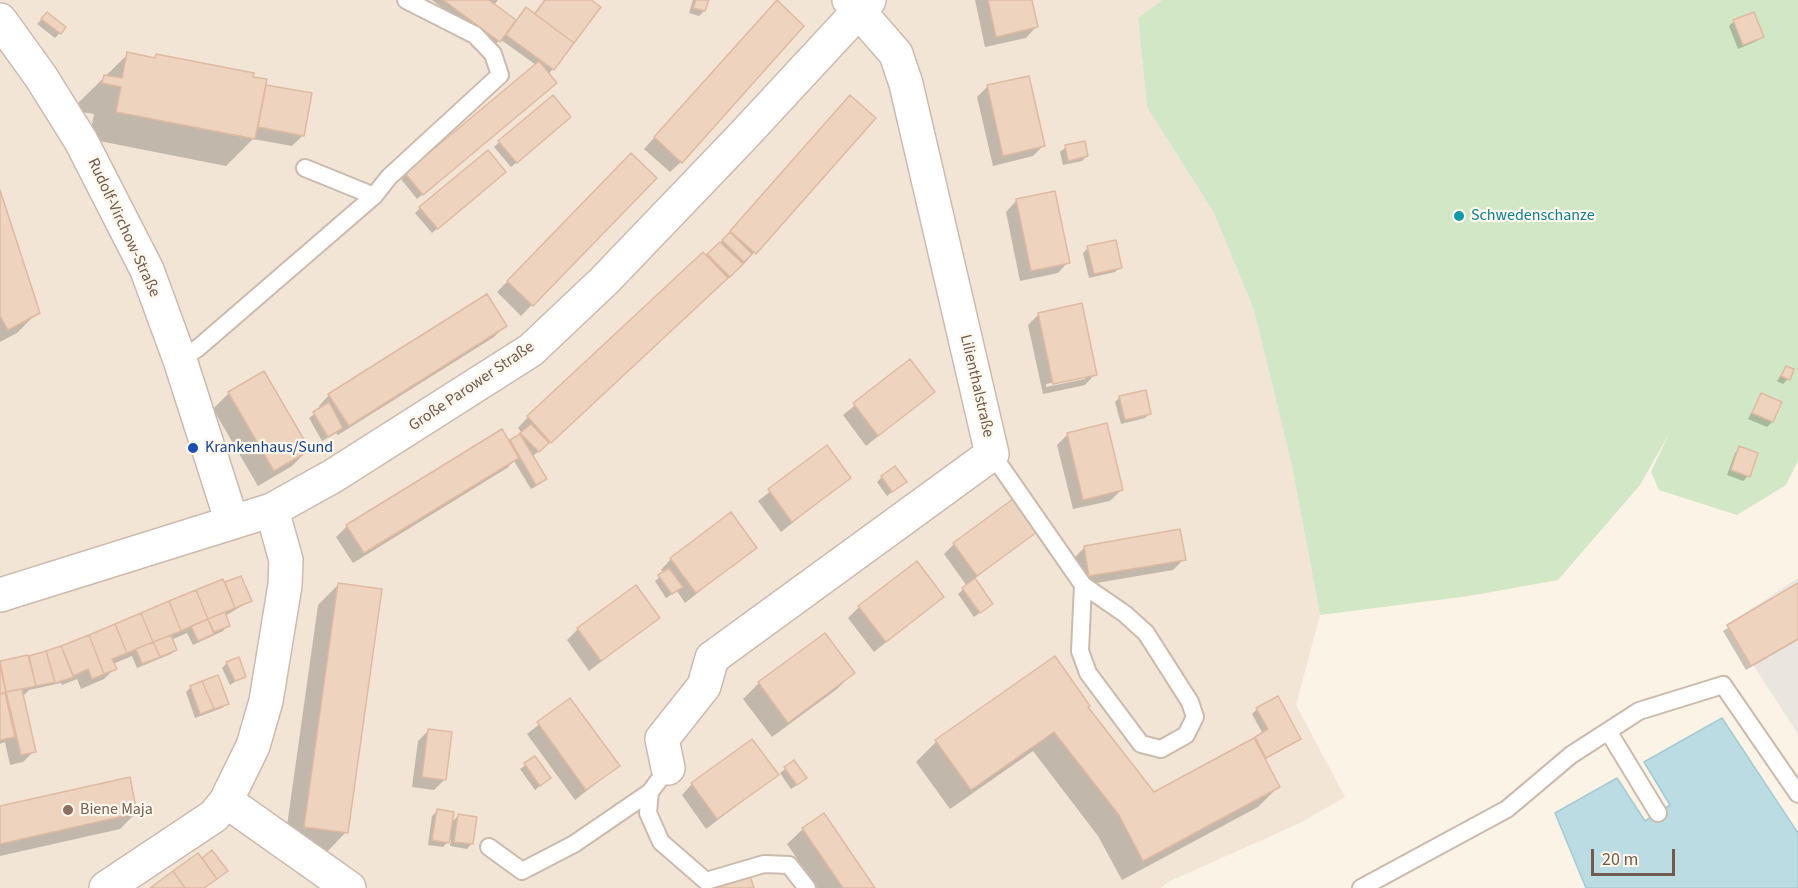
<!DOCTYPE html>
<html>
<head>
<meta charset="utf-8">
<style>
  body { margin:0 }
  #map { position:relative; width:1798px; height:888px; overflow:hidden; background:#fbf3e6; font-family:"Source Sans 3",sans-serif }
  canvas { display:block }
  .scale { position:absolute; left:1591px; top:849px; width:84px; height:27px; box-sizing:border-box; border:3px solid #725b4d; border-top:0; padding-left:8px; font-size:18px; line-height:21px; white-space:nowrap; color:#725b4d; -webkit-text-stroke:4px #fef7ec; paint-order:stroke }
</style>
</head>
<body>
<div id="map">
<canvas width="1798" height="888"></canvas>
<div class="scale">20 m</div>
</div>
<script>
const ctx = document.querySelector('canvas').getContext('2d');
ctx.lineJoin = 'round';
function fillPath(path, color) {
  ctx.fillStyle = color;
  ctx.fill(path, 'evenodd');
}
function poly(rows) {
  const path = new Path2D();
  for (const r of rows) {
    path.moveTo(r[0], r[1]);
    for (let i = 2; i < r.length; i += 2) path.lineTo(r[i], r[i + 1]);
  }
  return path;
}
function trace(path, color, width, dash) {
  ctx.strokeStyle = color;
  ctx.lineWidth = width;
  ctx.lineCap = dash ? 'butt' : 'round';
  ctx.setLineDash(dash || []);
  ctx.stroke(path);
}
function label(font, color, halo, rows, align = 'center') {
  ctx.font = font + ' "Source Sans 3",sans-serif';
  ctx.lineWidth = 4.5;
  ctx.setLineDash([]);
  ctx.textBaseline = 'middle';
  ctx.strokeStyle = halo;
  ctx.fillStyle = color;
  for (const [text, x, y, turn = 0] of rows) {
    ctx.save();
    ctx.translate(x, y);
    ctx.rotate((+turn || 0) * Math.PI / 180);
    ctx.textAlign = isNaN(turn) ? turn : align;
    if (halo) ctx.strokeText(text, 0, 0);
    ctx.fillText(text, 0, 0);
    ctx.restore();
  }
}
fillPath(poly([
  [0,0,1162,0,1138,18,1147,107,1214,213,1254,310,1292,466,1320,615,1296,705,1345,797,1300,823,1168,882,1161,888,0,888]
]), '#f2e5d5');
fillPath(poly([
  [1798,578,1798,734,1727,625]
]), '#ebe5df');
fillPath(poly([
  [1162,0,1798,0,1798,461,1786,485,1737,515,1659,490,1651,472,1670,432,1640,485,1558,580,1469,596,1320,615,1292,466,1254,310,1214,213,1147,107,1138,18]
]), '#d2e7c5');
const water = poly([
  [1722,718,1798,833,1798,888,1586,888,1555,813,1617,778,1645,821,1670,805,1644,762,1722,718]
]);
fillPath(water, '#bcdce3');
trace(water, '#a3cbd4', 1.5);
fillPath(poly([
  [432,0,498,0,494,5,515,22,526,9,533,15,544,0,589,0,599,7,548,75,550,88,417,199,401,179,536,65,500,39,494,46],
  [693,0,707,0,704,11,699,16,689,13],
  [975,0,1030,0,1036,27,1026,38,985,47],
  [766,13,681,162,670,172,644,149],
  [42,19,64,28,55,38,37,24],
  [1734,21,1762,36,1757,41,1738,49,1729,26],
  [128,54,153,59,157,55,252,78,263,89,266,86,303,135,292,146,253,139,226,166,89,139,94,114,76,111,77,104],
  [988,86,1043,146,1033,156,993,166,977,97],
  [840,107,874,118,744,264,532,457,545,479,540,484,531,489,514,461,507,468,353,563,336,537,347,526,520,436,522,433,518,428,528,417,703,254,706,257,720,243],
  [564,122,511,167,494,147,499,142],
  [1066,147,1087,156,1082,161,1063,165,1060,152],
  [631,155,655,178,521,316,497,292],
  [500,177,432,233,415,213,420,208],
  [1053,193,1068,262,1058,273,1020,281,1006,212,1016,201],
  [0,195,38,312,17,333,0,342],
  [1088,248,1120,267,1115,272,1089,278,1083,253],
  [1039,314,1095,374,1085,385,1043,394,1028,325],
  [1085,376,1085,379,1046,387,1046,384],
  [505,326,494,337,338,435,336,433,322,441,309,418,321,409,319,406,329,395],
  [910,361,933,392,866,446,843,415],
  [1786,367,1788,379,1783,384,1777,381],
  [229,393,308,450,292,466,258,486,213,409],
  [1761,395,1772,422,1767,427,1748,419],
  [1120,397,1150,413,1145,418,1121,424,1115,402],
  [1068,434,1121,490,1110,501,1073,509,1057,445],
  [827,447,849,478,781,532,758,501],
  [1740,448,1748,476,1743,481,1727,475,1735,453],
  [882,477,905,482,887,496,877,482],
  [1035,532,974,579,986,608,974,617,958,594,967,586,944,554,954,544],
  [755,547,685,603,677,591,666,598,655,581,664,573,661,570,671,559],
  [1085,547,1184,559,1173,570,1079,586,1074,558],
  [240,578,250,601,225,616,228,625,223,631,193,645,187,633,171,640,176,649,171,654,137,668,132,656,113,664,115,668,104,679,81,689,77,679,62,685,61,683,29,690,23,696,34,751,23,762,10,765,5,742,0,744,0,663,62,648],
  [339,584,346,832,326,853,284,847,318,605],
  [1798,585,1798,640,1746,670,1723,631],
  [942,597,874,652,848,618,859,607],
  [658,618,589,671,567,640,578,629],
  [227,663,244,676,230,685,222,668],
  [853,673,837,689,772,737,743,699,759,683],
  [191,687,227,703,222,708,195,718,186,692],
  [570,700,618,766,575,800,527,734],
  [1086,708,1154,794,1263,734,1252,714,1257,709,1299,739,1264,760,1278,787,1258,807,1122,880,1098,836,1033,751,950,809,916,762,936,742],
  [429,730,445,779,434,790,412,787,418,741],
  [535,758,549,778,535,790,520,769],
  [794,762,800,783,791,789,780,773],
  [777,775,706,829,682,795,692,784],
  [0,808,136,813,120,829,0,856],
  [437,811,450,824,458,816,472,843,467,849,450,846,451,839,443,847,428,845,432,816],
  [803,829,874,888,817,888,787,844]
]), '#0003');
const building = poly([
  [443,0,489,0,516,20,500,42,443,0],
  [545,0,591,0,601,7,574,43,535,14,545,0],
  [696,0,709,0,705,11,693,8,696,0],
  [777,0,804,26,682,163,654,137,777,0],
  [988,0,1032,0,1038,27,996,37,988,0],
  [526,7,574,43,554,70,506,35,526,7],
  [47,12,66,27,61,34,41,19,47,12],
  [1754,12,1764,37,1743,45,1733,20,1754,12],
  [127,52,155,58,156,54,254,73,253,77,267,79,255,139,116,112,121,87,102,83,104,75,122,78,127,52],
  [539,61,557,83,423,195,405,173,539,61],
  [1029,76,1045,146,1003,156,987,85,1029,76],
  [266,85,312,93,304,136,258,127,266,85],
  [553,95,571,117,517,163,498,141,553,95],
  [850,95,876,118,756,254,730,231,850,95],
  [1085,141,1088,156,1068,161,1065,145,1085,141],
  [488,150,506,172,438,229,419,207,488,150],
  [631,153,657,178,533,306,507,281,631,153],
  [0,190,40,313,8,330,0,316,0,190],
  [1055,191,1070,263,1031,271,1016,199,1055,191],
  [730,232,752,254,744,262,722,240,730,232],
  [1116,240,1122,268,1094,274,1087,246,1116,240],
  [720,242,743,264,730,277,707,254,720,242],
  [703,252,728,278,551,443,527,416,703,252],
  [487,294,507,326,349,426,328,394,487,294],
  [1082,303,1097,375,1053,384,1038,313,1082,303],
  [910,359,935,392,878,436,853,403,910,359],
  [1786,366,1794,369,1790,380,1781,376,1786,366],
  [264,371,310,450,274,471,228,392,264,371],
  [1146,390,1151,414,1125,420,1119,396,1146,390],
  [1761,393,1782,402,1773,422,1752,413,1761,393],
  [329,402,343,428,328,437,313,412,329,402],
  [1107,423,1123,490,1083,500,1067,433,1107,423],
  [531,424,549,443,539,452,520,433,531,424],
  [502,429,519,458,364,553,346,525,502,429],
  [520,434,547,479,536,485,510,440,520,434],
  [827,445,851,478,792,522,768,489,827,445],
  [1739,446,1758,453,1750,477,1731,470,1739,446],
  [895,466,907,482,892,492,881,476,895,466],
  [1013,499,1037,532,977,576,953,543,1013,499],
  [731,512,757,548,696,593,670,558,731,512],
  [1180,529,1186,560,1089,576,1084,546,1180,529],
  [917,561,944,597,886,642,858,606,917,561],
  [669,568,683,587,672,594,658,575,669,568],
  [241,576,252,601,235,608,225,582,241,576],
  [975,578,993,604,980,613,962,588,975,578],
  [223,579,235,608,208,619,196,590,223,579],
  [338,583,382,589,348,833,304,827,338,583],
  [1798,583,1798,639,1751,666,1727,625,1798,583],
  [636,585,660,618,601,661,577,628,636,585],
  [196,590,208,619,181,631,169,601,196,590],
  [169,601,181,631,153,642,141,613,169,601],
  [225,612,230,626,214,632,208,619,225,612],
  [141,613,153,642,127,653,115,624,141,613],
  [208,619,214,634,198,641,191,626,208,619],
  [115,624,127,653,112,659,117,669,104,674,89,635,115,624],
  [825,633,855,673,788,723,758,682,825,633],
  [89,635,104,674,92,679,88,669,73,676,61,646,89,635],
  [171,635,177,650,160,657,153,642,171,635],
  [153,642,160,657,142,664,136,649,153,642],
  [61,646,74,677,55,683,46,651,61,646],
  [46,651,55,682,36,686,29,656,46,651],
  [28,655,36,686,6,692,0,661,28,655],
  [1055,656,1090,706,1088,707,1154,792,1254,738,1280,787,1143,861,1119,815,1054,732,971,790,935,740,1055,656],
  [239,657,246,677,235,681,226,662,239,657],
  [0,666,6,692,0,694,0,666],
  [218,675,229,704,214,709,202,681,218,675],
  [202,681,214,709,200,714,190,686,202,681],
  [22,689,36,752,21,755,6,692,22,689],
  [5,693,15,737,0,740,0,694,5,693],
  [1278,696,1301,739,1266,758,1255,737,1268,729,1256,708,1278,696],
  [570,698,620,766,586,790,537,722,570,698],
  [428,729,452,732,446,780,422,777,428,729],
  [752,739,779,775,717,819,691,783,752,739],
  [535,756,551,778,540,786,524,763,535,756],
  [794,760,807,778,797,785,784,767,794,760],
  [130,777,137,813,0,844,0,806,130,777],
  [437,809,454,812,449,843,432,840,437,809],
  [824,813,875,888,843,888,802,828,824,813],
  [458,814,477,817,473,844,454,842,458,814],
  [212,850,228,871,217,879,202,858,212,850],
  [198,853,217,879,204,888,185,888,173,871,198,853],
  [173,871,185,888,150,888,173,871],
  [749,873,754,888,705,888,749,873]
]);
fillPath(building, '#eed3bf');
trace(building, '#dfbaa1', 1.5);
const service = poly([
  [305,168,374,196],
  [180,360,198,348,374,196,389,177,500,75,493,54,475,35,406,0],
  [992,454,1083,585,1080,651,1088,673,1141,744,1161,749,1186,735,1195,717,1190,702,1146,633,1125,614,1083,585],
  [1608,731,1658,813],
  [650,792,648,813,661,842,706,881,764,864,789,865,807,888],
  [489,847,522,871,574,844,650,792,668,768],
  [1361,888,1507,809,1571,755,1639,711,1723,685,1798,794]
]);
const minor = poly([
  [0,20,41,77,81,141,147,270,180,360,232,522],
  [0,595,272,510,333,476,531,350,604,281,742,137,869,0],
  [668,768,662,739,704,686,712,658,992,454,906,84,896,54,849,0],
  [226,801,349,888],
  [106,888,214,816,226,801,253,746,266,701,285,585,286,560,272,510]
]);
trace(service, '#ccbbad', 20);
trace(minor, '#ccbbad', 36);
trace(service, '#fff', 16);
trace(minor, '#fff', 33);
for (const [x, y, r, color] of [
  [1459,216,6,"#0f9aa8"],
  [193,448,6,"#1a4fb4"],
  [68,810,6,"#8d6e63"]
]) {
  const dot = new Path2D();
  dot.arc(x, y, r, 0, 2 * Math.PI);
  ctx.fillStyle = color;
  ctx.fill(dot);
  trace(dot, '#fef7ec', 2);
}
label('16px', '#0d838f', '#fef7ec', [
  ["Schwedenschanze",1471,216]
], 'left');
label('16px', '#725b4d', '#fef7ec', [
  ["Rudolf-Virchow-Straße",123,228,65],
  ["Lilienthalstraße",976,386,77],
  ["Große Parower Straße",472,387,-34]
]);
label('16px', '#164399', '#fef7ec', [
  ["Krankenhaus/Sund",205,448]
], 'left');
label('16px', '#785e54', '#fef7ec', [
  ["Biene Maja",80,810]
], 'left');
</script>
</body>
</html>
